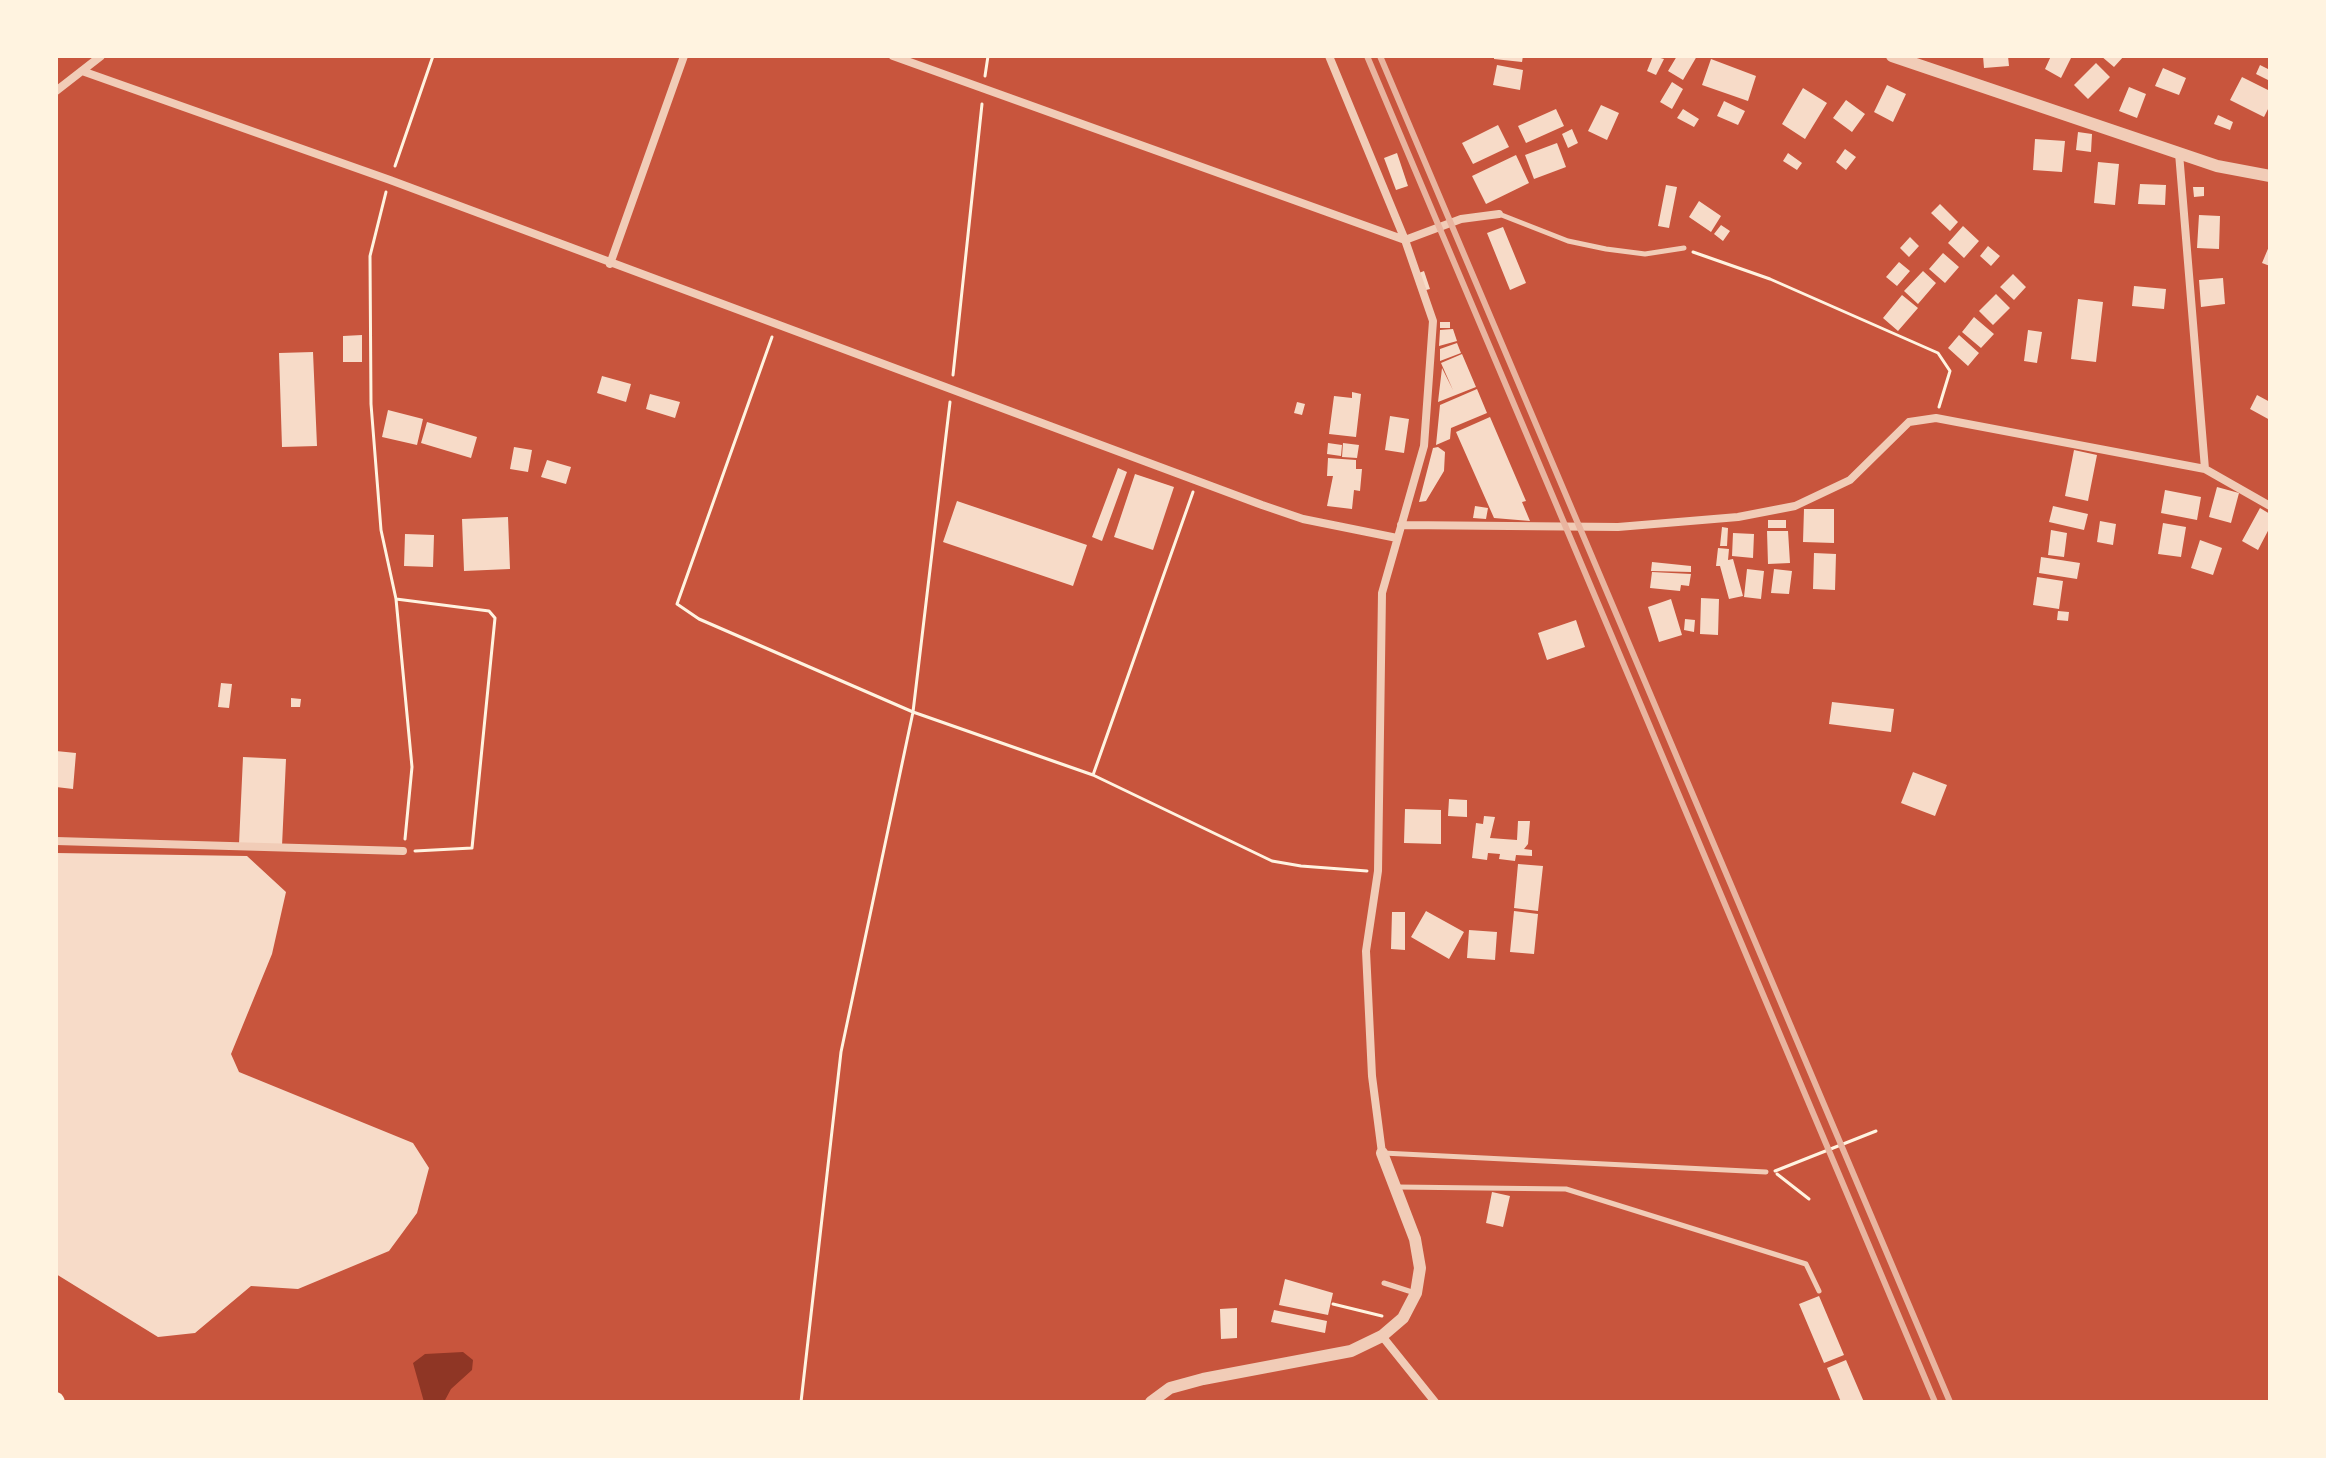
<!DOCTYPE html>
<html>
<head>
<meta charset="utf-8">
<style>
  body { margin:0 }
  #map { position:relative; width:2326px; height:1458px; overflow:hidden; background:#c8553d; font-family:"Times New Roman",serif }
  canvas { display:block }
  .frame { position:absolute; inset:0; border:58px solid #fff3e0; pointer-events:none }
</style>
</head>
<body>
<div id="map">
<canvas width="2326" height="1458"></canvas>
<div class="frame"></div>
</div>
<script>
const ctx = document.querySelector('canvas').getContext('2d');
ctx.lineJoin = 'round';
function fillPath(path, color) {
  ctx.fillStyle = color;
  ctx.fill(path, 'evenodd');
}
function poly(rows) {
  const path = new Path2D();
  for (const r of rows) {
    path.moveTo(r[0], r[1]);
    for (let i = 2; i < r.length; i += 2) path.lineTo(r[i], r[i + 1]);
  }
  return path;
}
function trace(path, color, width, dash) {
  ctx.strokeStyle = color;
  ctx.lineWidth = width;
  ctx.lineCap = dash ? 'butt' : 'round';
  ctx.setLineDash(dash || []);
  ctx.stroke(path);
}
fillPath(poly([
  [463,1352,473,1360,472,1370,451,1389,444,1402,424,1402,413,1363,425,1354]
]), '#8f3625');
fillPath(poly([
  [1494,56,1523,56,1522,62,1494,59],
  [1653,56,1664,59,1656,75,1647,71],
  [1677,56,1697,56,1683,80,1668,71],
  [1983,56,2008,56,2009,66,1984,68],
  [2051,56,2071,58,2061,78,2045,69],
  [2101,56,2124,56,2114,67],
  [1711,59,1756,76,1748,101,1702,85],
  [2096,63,2110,77,2088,99,2074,85],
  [1497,65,1523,70,1520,90,1493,85],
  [2260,65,2270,70,2268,80,2256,74],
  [2163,68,2186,78,2179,95,2155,86],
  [2242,77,2270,91,2270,105,2264,117,2230,100],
  [1672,82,1683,89,1672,109,1660,102],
  [1887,85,1906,94,1893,122,1874,112],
  [2129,87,2146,94,2137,118,2119,111],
  [1803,88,1827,103,1805,139,1782,124],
  [1846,100,1865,114,1852,132,1833,118],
  [1724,101,1745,111,1738,125,1717,116],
  [1601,105,1619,113,1607,140,1588,131],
  [1556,109,1564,126,1526,143,1518,126],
  [1683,109,1699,119,1694,127,1677,118],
  [2218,115,2233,122,2230,130,2214,124],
  [1498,125,1509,147,1473,164,1462,143],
  [1572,129,1578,143,1568,148,1562,134],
  [2078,132,2092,134,2091,152,2076,150],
  [2035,139,2065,141,2062,172,2033,170],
  [1557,143,1566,167,1534,179,1525,155],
  [1845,149,1856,157,1846,170,1836,162],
  [1397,153,1408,186,1396,190,1384,158],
  [1788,153,1802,163,1797,170,1783,161],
  [1516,155,1529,183,1486,204,1472,176],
  [2098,162,2119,164,2115,205,2094,203],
  [2140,184,2166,185,2165,205,2138,204],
  [1666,185,1677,187,1669,228,1658,226],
  [2193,187,2204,187,2204,196,2194,197],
  [1699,201,1721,216,1711,232,1689,217],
  [1940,204,1958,222,1950,231,1931,213],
  [2199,215,2220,216,2219,249,2197,248],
  [1721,225,1730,231,1723,241,1714,234],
  [1963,226,1979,241,1964,258,1948,243],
  [1503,227,1526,283,1510,290,1487,233],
  [1910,237,1919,246,1909,257,1900,248],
  [2270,244,2270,266,2262,263],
  [1988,246,2000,256,1991,266,1980,256],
  [1943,253,1959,267,1945,283,1929,269],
  [1899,262,1910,271,1897,286,1886,277],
  [1424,271,1430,289,1426,290,1419,273],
  [1923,271,1936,283,1918,304,1904,291],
  [2013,274,2026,287,2014,300,2000,287],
  [2223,278,2225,304,2201,307,2199,280],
  [2134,286,2166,289,2164,309,2132,306],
  [1996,294,2010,308,1993,325,1979,311],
  [1902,295,1918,308,1898,331,1883,318],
  [2078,299,2103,302,2096,362,2071,359],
  [1974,317,1994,334,1981,348,1962,332],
  [1440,322,1450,322,1450,328,1440,328],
  [1453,329,1457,341,1439,346,1440,330],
  [2028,330,2042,332,2037,363,2024,361],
  [362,335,362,362,343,362,343,336],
  [1959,335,1979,353,1968,366,1948,348],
  [1457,343,1461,353,1440,361,1440,349],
  [313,352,317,446,282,447,279,353],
  [1462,354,1476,387,1438,402,1442,368,1453,390,1441,363],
  [602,376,631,384,626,402,597,393],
  [1477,389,1487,413,1451,428,1450,439,1436,445,1440,405],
  [1352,392,1361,394,1356,437,1329,434,1334,396,1352,398],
  [650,394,680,402,675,418,646,409],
  [2257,395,2270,402,2270,420,2250,409],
  [1297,402,1305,404,1302,415,1294,413],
  [388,410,423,419,417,445,382,437],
  [1390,416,1409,419,1404,453,1385,450],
  [1490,417,1526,501,1522,502,1530,521,1494,518,1456,432],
  [427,422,477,437,471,458,421,443],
  [1328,443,1342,445,1341,456,1327,454],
  [1343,443,1359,445,1357,458,1342,457],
  [514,447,532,450,528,472,510,469],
  [1438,447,1445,452,1444,471,1426,501,1419,502,1433,448],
  [2074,450,2097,455,2088,501,2065,496],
  [1328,458,1356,460,1356,469,1362,469,1360,491,1354,490,1352,509,1327,506,1333,476,1327,476],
  [547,460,571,467,566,484,541,477],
  [1118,468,1127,472,1102,541,1092,537],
  [1135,474,1174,487,1153,550,1114,537],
  [2217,487,2239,493,2231,523,2209,517],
  [2165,490,2201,497,2197,520,2161,513],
  [957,501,1087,545,1073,586,943,542],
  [1475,506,1488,508,1486,519,1473,518],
  [2053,506,2088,514,2084,530,2049,522],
  [2260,508,2270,514,2270,527,2258,550,2242,541],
  [1804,509,1834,509,1834,543,1803,542],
  [508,517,510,569,464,571,462,519],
  [1768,520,1786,520,1786,528,1768,528],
  [2100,521,2116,524,2113,545,2097,542],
  [2163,523,2186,527,2181,557,2158,554],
  [1722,527,1728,528,1727,546,1720,546],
  [2051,530,2067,533,2064,557,2048,555],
  [1767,531,1788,531,1790,563,1768,564],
  [1733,533,1754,534,1753,558,1732,556],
  [405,534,434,535,433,567,404,566],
  [2200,540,2222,548,2213,575,2191,568],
  [1718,548,1729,549,1728,560,1733,559,1743,596,1729,599,1720,566,1716,566],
  [1814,553,1836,554,1835,590,1813,589],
  [2041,557,2080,563,2077,579,2039,573],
  [1652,562,1691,566,1691,572,1651,571],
  [1747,569,1764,571,1761,599,1744,597],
  [1774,569,1792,571,1789,594,1771,593],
  [1652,572,1691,574,1689,586,1681,585,1680,591,1650,588],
  [2037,577,2063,581,2059,609,2033,605],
  [1701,598,1719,599,1718,635,1700,634],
  [1671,599,1682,635,1659,642,1648,607],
  [2058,611,2069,612,2068,621,2057,620],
  [1685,619,1695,620,1694,632,1684,630],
  [1576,620,1585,647,1547,660,1538,633],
  [221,683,232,684,229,708,218,707],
  [291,698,301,699,300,707,291,707],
  [1832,702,1894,709,1891,732,1829,724],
  [56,751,76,753,73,789,56,787],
  [243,757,286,759,282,846,239,844],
  [1913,772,1947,785,1935,816,1901,803],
  [1449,799,1467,800,1467,817,1448,816],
  [1405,809,1441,810,1441,844,1404,843],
  [1484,816,1495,817,1490,838,1517,840,1518,821,1530,821,1528,844,1524,849,1532,850,1532,856,1516,855,1515,861,1499,859,1500,854,1488,853,1487,860,1472,858,1476,823,1483,824],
  [56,853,247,856,286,892,272,954,231,1054,239,1072,413,1143,429,1168,417,1213,389,1251,298,1289,251,1286,195,1333,158,1337,56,1274],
  [1518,864,1543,866,1538,911,1514,908],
  [1426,911,1464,932,1449,959,1411,937],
  [1514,911,1538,914,1534,954,1510,952],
  [1392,912,1405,912,1405,950,1391,949],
  [1469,930,1497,932,1495,960,1467,958],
  [1492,1192,1510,1196,1503,1227,1486,1223],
  [1285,1279,1333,1293,1328,1315,1279,1305],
  [1819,1296,1844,1355,1824,1363,1799,1304],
  [1237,1308,1237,1338,1221,1339,1220,1309],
  [1274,1310,1327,1321,1325,1333,1271,1322],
  [1846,1360,1864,1402,1841,1402,1827,1368]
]), '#f7dbc8');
trace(poly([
  [985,76,988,56],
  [395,166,433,56],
  [386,192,370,256,371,404,381,530,396,599,412,767,405,839],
  [1693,252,1770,279,1938,353,1950,371,1939,407],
  [772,337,677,604,699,619,913,712,1093,775,1272,861,1301,866,1367,871],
  [953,375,982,104],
  [396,599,489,611,495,618,472,848,415,851],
  [1093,775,1193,492],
  [1775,1171,1876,1131],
  [1777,1174,1809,1199],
  [1333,1304,1382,1316],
  [801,1402,841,1052,913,712,950,402]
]), '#fff3e0', 3);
trace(poly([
  [1499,214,1568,241,1606,249,1645,254,1684,248],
  [1383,1153,1766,1172],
  [1398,1187,1566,1189,1806,1264,1819,1291],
  [1384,1283,1415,1293]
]), '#f1ccb7', 5);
trace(poly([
  [893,56,1405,240,1461,219,1499,214],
  [1329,56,1405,240,1433,321,1424,446,1382,593,1378,871,1366,951,1372,1076,1382,1153],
  [82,71,390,180,1262,505,1303,519,1397,538],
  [56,91,101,56],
  [2179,153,2205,469],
  [610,264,684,56],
  [1401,525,1618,527,1738,517,1795,506,1850,480,1909,422,1936,418,2205,469,2270,506],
  [56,841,403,851],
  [1382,1336,1435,1402]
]), '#f1ccb7', 8);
trace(poly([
  [1892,56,2217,166,2270,176],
  [1151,1402,1170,1388,1203,1379,1351,1351,1382,1336,1403,1318,1416,1293,1420,1268,1415,1239,1382,1153]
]), '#f1ccb7', 12);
trace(poly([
  [56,1400,57,1402]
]), '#fff3e0', 16);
trace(poly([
  [1367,56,1935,1402],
  [1380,56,1950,1402]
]), '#e9b49f', 6);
</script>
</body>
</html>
